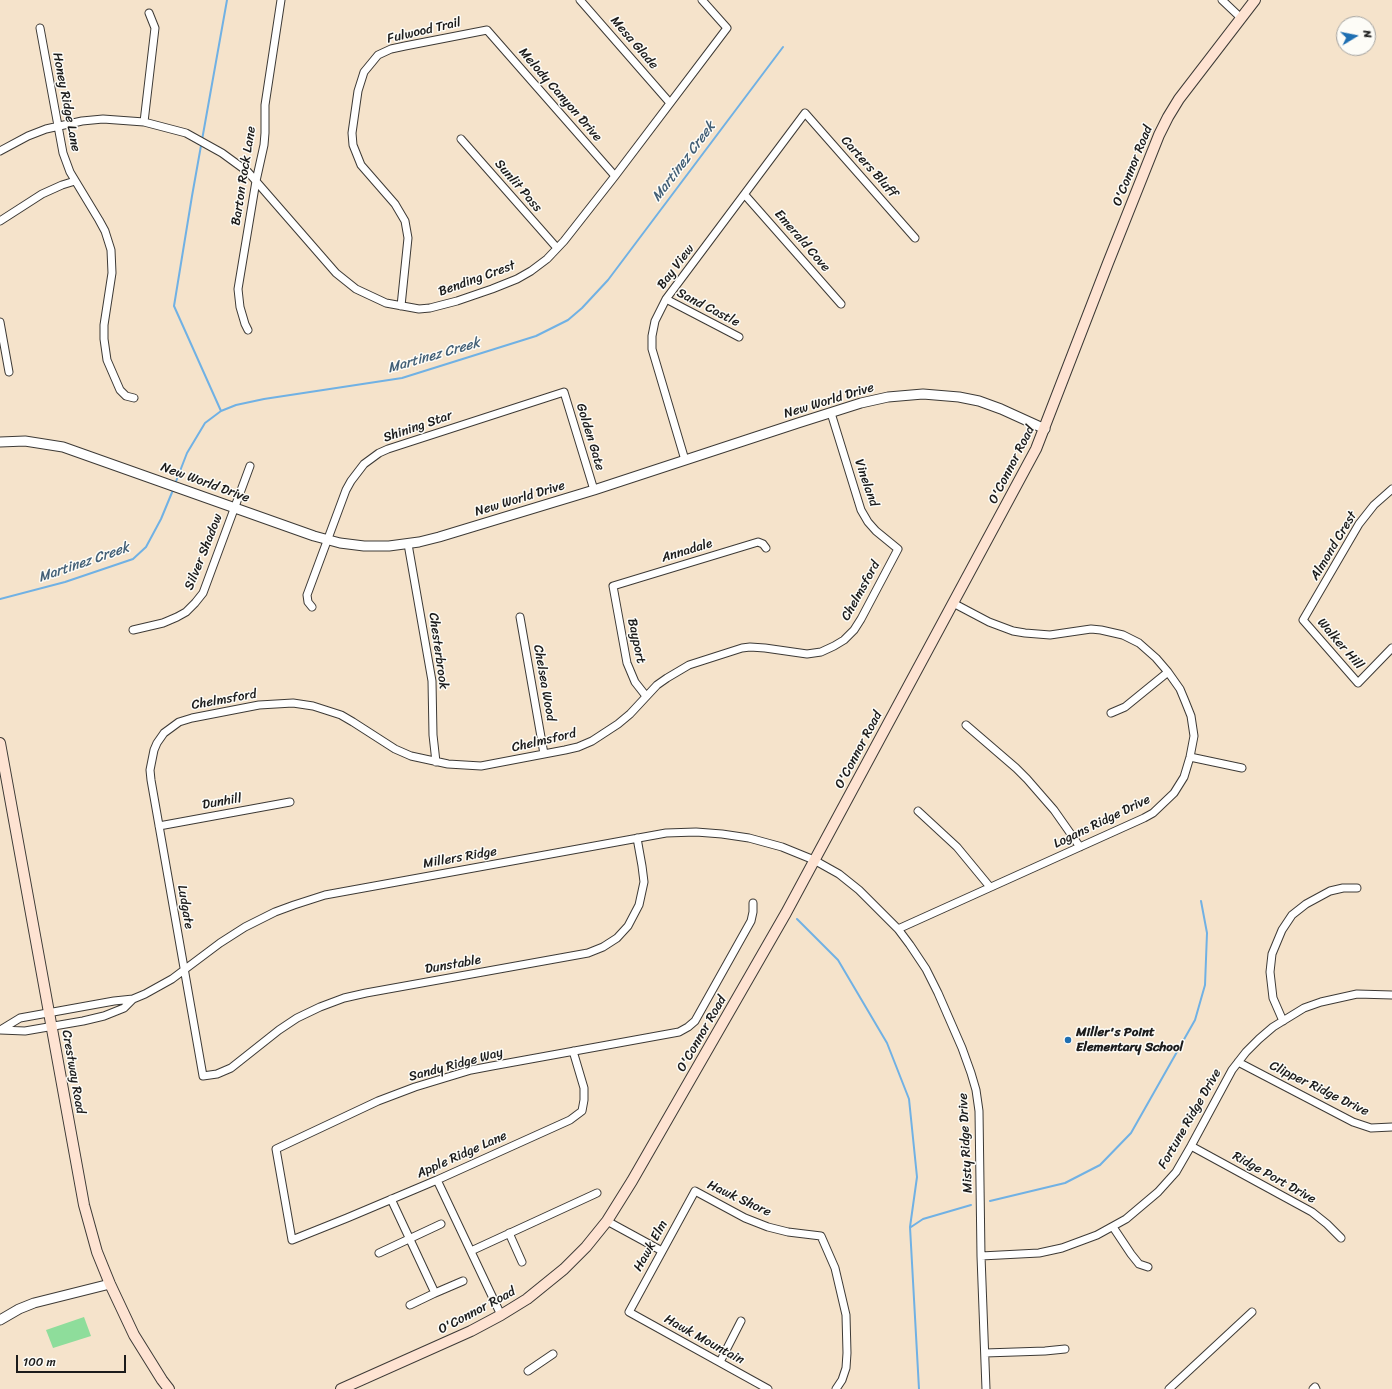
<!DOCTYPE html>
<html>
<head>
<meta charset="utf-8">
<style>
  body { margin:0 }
  #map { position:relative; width:1392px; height:1389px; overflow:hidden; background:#f5e3cb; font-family:Sriracha,sans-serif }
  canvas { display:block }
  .north { position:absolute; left:1336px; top:16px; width:40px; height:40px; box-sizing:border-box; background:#fdfcf7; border:1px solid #a3a29f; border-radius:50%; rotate:80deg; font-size:11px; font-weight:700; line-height:16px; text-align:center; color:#1c1c1c }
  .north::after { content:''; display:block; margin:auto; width:14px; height:18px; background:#1f6fb2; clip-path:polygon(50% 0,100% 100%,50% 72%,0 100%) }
  .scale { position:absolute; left:16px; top:1355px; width:110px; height:18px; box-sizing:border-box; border:2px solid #1c1c1c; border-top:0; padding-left:5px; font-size:12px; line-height:14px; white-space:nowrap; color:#1c1c1c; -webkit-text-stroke:3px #fdfcf7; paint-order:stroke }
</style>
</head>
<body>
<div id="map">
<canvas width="1392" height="1389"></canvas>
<div class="north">N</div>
<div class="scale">100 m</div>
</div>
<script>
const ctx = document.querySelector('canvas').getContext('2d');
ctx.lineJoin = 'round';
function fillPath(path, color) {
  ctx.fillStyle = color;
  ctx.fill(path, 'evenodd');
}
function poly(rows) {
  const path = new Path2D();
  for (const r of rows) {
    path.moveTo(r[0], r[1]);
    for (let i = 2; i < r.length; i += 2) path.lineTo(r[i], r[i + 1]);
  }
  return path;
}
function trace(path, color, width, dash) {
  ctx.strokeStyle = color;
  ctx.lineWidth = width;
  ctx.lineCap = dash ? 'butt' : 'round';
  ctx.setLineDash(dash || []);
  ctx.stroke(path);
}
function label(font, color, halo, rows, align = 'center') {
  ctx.font = font + ' Sriracha,sans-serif';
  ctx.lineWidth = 3;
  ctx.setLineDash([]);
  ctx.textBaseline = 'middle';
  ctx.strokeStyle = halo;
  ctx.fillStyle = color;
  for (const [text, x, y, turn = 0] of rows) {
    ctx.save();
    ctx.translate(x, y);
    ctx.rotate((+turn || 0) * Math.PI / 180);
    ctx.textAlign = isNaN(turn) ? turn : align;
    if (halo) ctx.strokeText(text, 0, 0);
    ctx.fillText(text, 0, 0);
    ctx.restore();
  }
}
fillPath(poly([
  [84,1317,91,1336,53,1348,46,1330]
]), '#8edd9b');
trace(poly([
  [221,411,174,306,192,196,227,0],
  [175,484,187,453,205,423,221,411,236,405,264,399,402,378,536,336,568,320,582,308,608,280,783,47],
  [0,599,65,582,133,559,146,547,161,519,173,490],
  [797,919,838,960,887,1043,909,1099,917,1177,910,1227,919,1389],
  [990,1201,1065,1183,1100,1165,1131,1133,1195,1020,1205,985,1207,933,1201,901],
  [911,1227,923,1219,971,1205]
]), '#70b1e4', 2);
const minor = poly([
  [580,0,670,103],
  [1222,0,1241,18],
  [40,28,63,153,70,172,99,220,105,231,111,250,112,273,104,325,104,339,107,360,120,390,126,396,134,398],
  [144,122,155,28,149,13],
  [461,139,557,248],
  [0,151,28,136,46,129,82,121,103,119,144,122,186,133,222,153,248,172,336,273,356,289,386,303,419,309,430,308,457,301,492,289,517,279,531,271,547,259,564,241,615,176,727,28,702,0],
  [745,195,841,304],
  [0,221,42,194,62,185,75,181],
  [666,299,739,337],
  [401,306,408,238,405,221,395,204,361,165,353,145,352,133,358,91,364,72,378,55,391,49,405,46,487,30,615,176],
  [0,322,9,372],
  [248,330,245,324,240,307,238,289,256,181,264,145,265,133,265,105,281,0],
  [685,460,652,349,652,336,655,321,666,299,805,113,915,238],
  [1392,489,1374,505,1359,524,1303,620,1358,683,1392,648],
  [408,544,432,681,433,735,436,762],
  [312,607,308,602,307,595,346,490,351,481,364,464,379,453,388,449,564,392,594,490],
  [520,617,544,754],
  [133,630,163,623,177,617,186,612,195,603,203,593,250,466],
  [646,696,635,682,627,663,613,586,758,542,763,544,766,548],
  [1111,713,1125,707,1168,672],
  [966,725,1016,768,1027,779,1054,810,1080,847],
  [1190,757,1242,768],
  [918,811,957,847,990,887],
  [159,826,290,802],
  [637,838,642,866,644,882,639,905,628,926,617,938,603,947,588,953,366,993,344,998,320,1007,297,1018,279,1030,231,1068,217,1074,203,1076,151,780,150,770,154,750,157,743,164,733,179,722,192,718,259,705,293,703,313,706,341,715,353,722,395,749,411,756,448,764,481,766,565,750,578,747,592,741,618,724,630,714,657,685,667,678,689,665,742,648,750,647,765,648,807,654,821,652,834,646,844,640,854,630,861,619,898,549,876,531,868,522,861,510,831,413],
  [898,929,1144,818,1153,813,1174,793,1184,777,1190,757,1194,736,1191,716,1185,701,1180,689,1168,672,1156,658,1139,643,1123,635,1101,630,1091,629,1050,635,1025,633,1013,631,989,622,953,603],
  [133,999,145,994,172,979,220,943,245,927,275,912,294,905,325,895,666,833,696,832,722,834,749,838,782,847,814,860,839,874,859,890,898,929,910,945,926,969,938,993,962,1048,971,1073,976,1090,979,1111,981,1256,986,1389],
  [1283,1021,1273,998,1270,972,1272,954,1282,930,1292,915,1306,904,1330,891,1343,888,1357,888],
  [0,1030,25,1031,83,1021,104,1016,124,1008,133,999,114,1001,20,1018,2,1029],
  [573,1051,584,1088,584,1100,582,1111,570,1120,437,1180,347,1218,292,1240,276,1149,378,1101,415,1087,471,1070,492,1066,679,1032,688,1027,695,1021,751,921,753,912,753,903],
  [1238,1062,1353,1122,1371,1128,1392,1127],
  [1191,1146,1312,1212,1327,1224,1341,1238],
  [437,1180,501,1315],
  [391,1199,435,1293,463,1281],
  [607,1221,662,1251],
  [1113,1227,1131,1254,1139,1264,1148,1267],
  [509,1233,522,1262],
  [471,1251,597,1193],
  [379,1253,441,1224],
  [981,1256,1039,1253,1062,1248,1097,1235,1126,1219,1158,1192,1176,1172,1191,1146,1232,1070,1246,1052,1259,1039,1273,1027,1304,1008,1321,1002,1357,994,1392,995],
  [410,1305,435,1293],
  [985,1353,1045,1351,1065,1349],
  [720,1362,741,1321],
  [528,1371,553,1354],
  [768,1389,629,1312,695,1191,745,1218,768,1227,788,1232,821,1236,835,1268,846,1315,847,1353,846,1368,842,1380,836,1389],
  [1169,1389,1252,1312],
  [1313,1389,1315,1387,1316,1389]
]);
const tertiary = poly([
  [0,442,25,441,63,447,314,536,340,543,364,546,389,546,419,542,439,537,594,490,798,423,861,403,888,397,923,394,959,397,979,401,1001,409,1045,429],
  [0,1320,19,1309,34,1303,110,1284]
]);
const secondary = poly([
  [0,743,84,1205,97,1252,110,1284,134,1335,162,1380,169,1389],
  [341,1389,471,1331,501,1315,527,1299,564,1269,586,1247,607,1221,632,1181,786,913,1036,449,1108,263,1159,135,1168,117,1179,99,1255,0]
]);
trace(minor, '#3d3a36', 9);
trace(tertiary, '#3d3a36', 11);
trace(secondary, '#3d3a36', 12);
trace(minor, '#fff', 7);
trace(tertiary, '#fff', 9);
trace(secondary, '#fee3d2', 10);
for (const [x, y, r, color] of [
  [1068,1040,4,"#1f6fb2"]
]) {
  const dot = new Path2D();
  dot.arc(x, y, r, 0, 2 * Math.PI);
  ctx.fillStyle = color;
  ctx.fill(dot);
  trace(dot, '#fdfcf7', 1.5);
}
label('13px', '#1c1c1c', '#fdfcf7', [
  ["Fulwood Trail",424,31,-13],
  ["Mesa Glade",634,43,49],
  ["Melody Canyon Drive",560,95,49],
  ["Honey Ridge Lane",66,102,79],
  ["O'Connor Road",1133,166,-68],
  ["Carters Bluff",869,167,48],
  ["Barton Rock Lane",244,176,-81],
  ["Sunlit Pass",518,186,49],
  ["Emerald Cove",802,241,49],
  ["Bay View",676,267,-53],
  ["Bending Crest",477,279,-20],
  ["Sand Castle",708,308,27],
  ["New World Drive",829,401,-17],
  ["Shining Star",418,427,-19],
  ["Golden Gate",590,437,73],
  ["O'Connor Road",1012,465,-63],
  ["New World Drive",205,483,20],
  ["Vineland",866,483,71],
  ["New World Drive",520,499,-17],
  ["Almond Crest",1334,546,-59],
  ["Annadale",687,551,-17],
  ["Silver Shadow",204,552,-68],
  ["Chelmsford",861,591,-61],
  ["Bayport",636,641,78],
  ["Walker Hill",1340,644,49],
  ["Chesterbrook",438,651,82],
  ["Chelsea Wood",544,683,80],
  ["Chelmsford",224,700,-10],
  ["Chelmsford",544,741,-13],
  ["O'Connor Road",859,750,-62],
  ["Dunhill",222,802,-10],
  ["Logans Ridge Drive",1102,822,-26],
  ["Millers Ridge",460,858,-10],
  ["Ludgate",185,907,80],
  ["Dunstable",453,965,-10],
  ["O'Connor Road",702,1034,-60],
  ["Sandy Ridge Way",456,1065,-15],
  ["Crestway Road",73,1072,80],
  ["Clipper Ridge Drive",1319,1089,26],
  ["Fortune Ridge Drive",1190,1119,-60],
  ["Misty Ridge Drive",966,1143,-93],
  ["Apple Ridge Lane",462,1155,-24],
  ["Ridge Port Drive",1274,1178,29],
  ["Hawk Shore",739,1199,25],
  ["Hawk Elm",651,1246,-61],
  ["O'Connor Road",477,1311,-28],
  ["Hawk Mountain",704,1340,29]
]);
label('bold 13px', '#1c1c1c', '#fdfcf7', [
  ["Miller's Point",1076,1033],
  ["Elementary School",1076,1048]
], 'left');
label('italic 14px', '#425f76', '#fdfcf7', [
  ["Martinez Creek",684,162,-53],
  ["Martinez Creek",434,356,-16],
  ["Martinez Creek",84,563,-19]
]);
</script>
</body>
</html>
